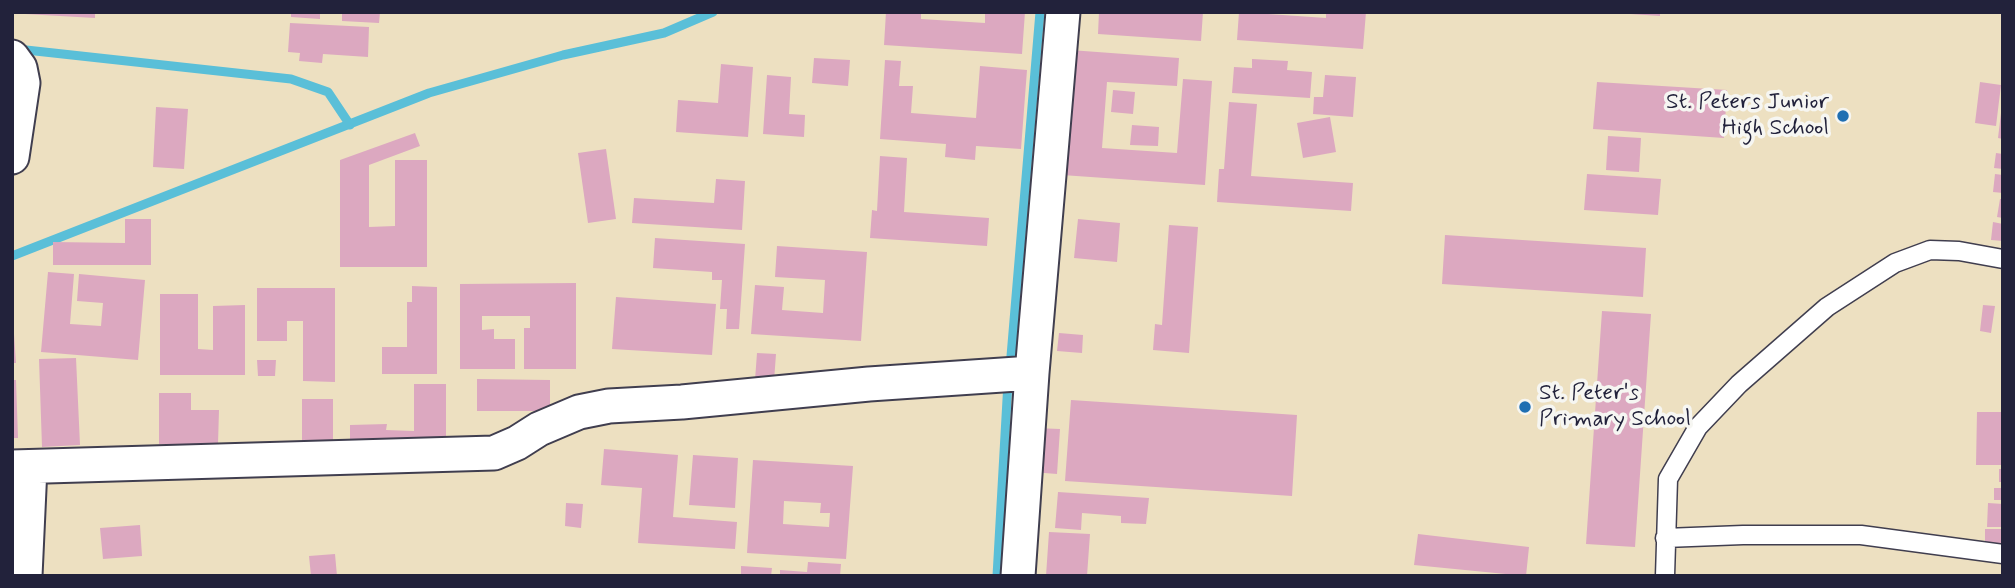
<!DOCTYPE html>
<html>
<head>
<meta charset="utf-8">
<style>
  body { margin:0 }
  #map { position:relative; width:2015px; height:588px; overflow:hidden; background:#ede0c1; font-family:Mynerve,sans-serif }
  canvas { display:block }
  .frame { position:absolute; inset:0; border:14px solid #22223b; pointer-events:none }
</style>
</head>
<body>
<div id="map">
<canvas width="2015" height="588"></canvas>
<div class="frame"></div>
</div>
<script>
const ctx = document.querySelector('canvas').getContext('2d');
ctx.lineJoin = 'round';
function poly(rows) {
  const path = new Path2D();
  for (const r of rows) {
    path.moveTo(r[0], r[1]);
    for (let i = 2; i < r.length; i += 2) path.lineTo(r[i], r[i + 1]);
  }
  return path;
}
function trace(path, color, width, dash) {
  ctx.strokeStyle = color;
  ctx.lineWidth = width;
  ctx.lineCap = dash ? 'butt' : 'round';
  ctx.setLineDash(dash || []);
  ctx.stroke(path);
}
function fillPath(path, color) {
  ctx.fillStyle = color;
  ctx.fill(path, 'evenodd');
}
function label(font, color, halo, rows, align = 'center') {
  ctx.font = font + ' Mynerve,sans-serif';
  ctx.lineWidth = 7;
  ctx.setLineDash([]);
  ctx.textBaseline = 'middle';
  ctx.strokeStyle = halo;
  ctx.fillStyle = color;
  for (const [text, x, y, turn = 0] of rows) {
    ctx.save();
    ctx.translate(x, y);
    ctx.rotate((+turn || 0) * Math.PI / 180);
    ctx.textAlign = isNaN(turn) ? turn : align;
    if (halo) ctx.strokeText(text, 0, 0);
    ctx.fillText(text, 0, 0);
    ctx.restore();
  }
}
trace(poly([
  [17,49,291,79,328,92,350,125],
  [12,256,429,93,563,55,664,33,713,12],
  [1010,368,1040,12],
  [997,576,1008,382]
]), '#5abfd8', 9);
fillPath(poly([
  [25,12,95,12,95,18,25,14],
  [291,12,320,12,320,19,291,17],
  [342,12,380,12,379,23,342,21],
  [886,12,921,12,921,19,985,23,985,12,1025,12,1022,54,884,45],
  [1099,12,1203,12,1201,41,1098,34],
  [1239,12,1326,18,1326,12,1366,12,1363,49,1237,40],
  [1630,12,1660,12,1660,16,1630,14],
  [290,23,369,27,368,57,323,54,322,63,299,61,300,53,288,52],
  [1070,50,1179,58,1177,86,1107,82,1102,148,1177,153,1183,79,1212,81,1205,185,1062,175],
  [814,58,850,60,848,86,812,83],
  [1252,59,1288,61,1287,70,1312,72,1310,98,1232,93,1234,67,1252,68],
  [885,60,901,61,899,86,913,86,911,113,976,118,980,66,1027,70,1021,149,976,146,975,160,945,157,946,144,880,139],
  [721,64,753,67,748,137,676,132,678,100,718,103],
  [767,75,791,77,789,114,805,115,804,137,763,134],
  [1325,75,1356,77,1353,117,1313,114,1314,97,1323,97],
  [1597,82,1727,90,1724,138,1593,129],
  [1980,82,2001,85,1996,126,1975,123],
  [1113,90,1135,92,1133,114,1111,112],
  [1229,102,1257,104,1251,176,1353,183,1351,211,1217,202,1219,169,1224,169],
  [156,107,188,109,184,169,153,167],
  [2001,113,2003,113,2003,139,1998,138],
  [1330,117,1336,152,1303,158,1297,123],
  [1132,125,1159,127,1158,146,1130,145],
  [415,133,420,146,369,165,369,227,395,226,395,160,427,160,427,267,340,267,340,160],
  [1608,136,1641,138,1639,172,1606,170],
  [606,149,616,219,588,223,578,153],
  [1996,153,2003,154,2003,169,1994,168],
  [880,156,907,158,904,212,989,218,987,246,870,238,872,210,877,211],
  [1587,174,1661,179,1658,215,1584,210],
  [1995,174,2003,175,2003,193,1993,192],
  [716,179,745,181,742,230,632,223,634,198,714,203],
  [2000,199,2003,199,2003,218,1997,217],
  [125,219,151,219,151,265,53,265,53,242,125,243],
  [1078,219,1120,223,1117,262,1074,258],
  [1993,222,2003,224,2003,241,1991,240],
  [1169,225,1198,227,1189,353,1153,350,1155,324,1162,325],
  [1445,235,1646,248,1643,297,1442,284],
  [655,238,745,244,739,329,726,329,727,309,720,309,722,280,712,280,712,272,653,268],
  [777,246,867,252,861,341,751,334,755,285,784,287,782,310,823,313,825,280,775,277],
  [48,272,74,274,70,324,101,326,103,303,77,301,79,274,145,280,138,360,41,352],
  [576,283,576,369,524,369,524,328,530,328,530,316,482,316,482,330,494,329,494,339,515,339,515,369,460,369,460,284],
  [412,286,437,287,437,374,382,374,382,347,407,347,407,302,412,302],
  [257,288,335,288,335,382,303,381,303,321,287,321,287,341,257,341],
  [160,294,198,294,198,349,213,350,213,306,245,305,245,375,160,375],
  [616,297,716,304,712,355,612,349],
  [1983,305,1995,306,1991,333,1980,331],
  [1602,311,1651,314,1635,547,1586,544],
  [1059,333,1083,335,1082,353,1057,351],
  [12,334,14,334,16,363,12,363],
  [757,353,776,354,774,381,755,380],
  [76,358,80,445,42,447,39,359],
  [257,360,276,360,275,376,258,376],
  [477,379,550,380,550,411,477,411],
  [12,380,16,380,18,438,12,438],
  [414,384,446,384,446,451,350,451,350,425,387,424,386,430,414,431],
  [159,393,191,393,191,410,219,410,218,444,159,444],
  [302,399,333,399,333,453,302,453],
  [1071,400,1297,415,1292,496,1065,481],
  [1977,412,2003,412,2003,465,1976,465],
  [1035,428,1060,429,1057,474,1032,472],
  [604,449,678,455,673,517,737,522,735,549,638,543,642,488,601,485],
  [693,455,738,458,735,508,689,505],
  [753,460,853,466,846,559,747,553],
  [784,501,821,503,820,513,830,513,829,527,783,524],
  [1999,469,2003,469,2003,482,1999,482],
  [1994,488,2003,488,2003,500,1994,500],
  [1058,492,1149,498,1146,524,1121,523,1121,516,1082,513,1081,530,1055,528],
  [566,503,583,504,581,528,565,526],
  [1988,503,2003,504,2003,527,1987,527],
  [140,525,142,556,103,559,100,528],
  [1985,529,2003,529,2003,549,1985,548],
  [1049,532,1090,534,1087,576,1046,576],
  [1418,534,1529,547,1526,576,1414,565],
  [335,554,337,576,311,576,309,556],
  [808,562,841,564,840,576,780,576,780,570,807,572],
  [741,566,772,568,771,576,741,576]
]), '#dca8c0');
const service = poly([
  [1665,538,1743,535,1861,535,2003,554],
  [1665,576,1668,479,1698,427,1739,384,1827,307,1895,263,1930,250,1959,251,2003,259]
]);
const minor = poly([
  [12,57,20,68,23,83,12,157],
  [12,467,494,453,517,443,539,429,579,412,609,406,682,402,869,384,1032,373],
  [25,576,30,467],
  [1018,576,1032,373,1063,12]
]);
trace(service, '#403e4f', 21);
trace(minor, '#403e4f', 37);
trace(service, '#fff', 18);
trace(minor, '#fff', 33);
for (const [x, y, r, color] of [
  [1843,116,7,"#1f6fb2"],
  [1525,407,7,"#1f6fb2"]
]) {
  const dot = new Path2D();
  dot.arc(x, y, r, 0, 2 * Math.PI);
  ctx.fillStyle = color;
  ctx.fill(dot);
  trace(dot, '#f6f6f2', 2.5);
}
label('23px', '#22223b', '#f6f6f2', [
  ["St. Peters Junior",1829,103],
  ["High School",1829,129],
  ["St. Peter's",1539,394,"left"],
  ["Primary School",1539,420,"left"]
], 'right');
</script>
</body>
</html>
